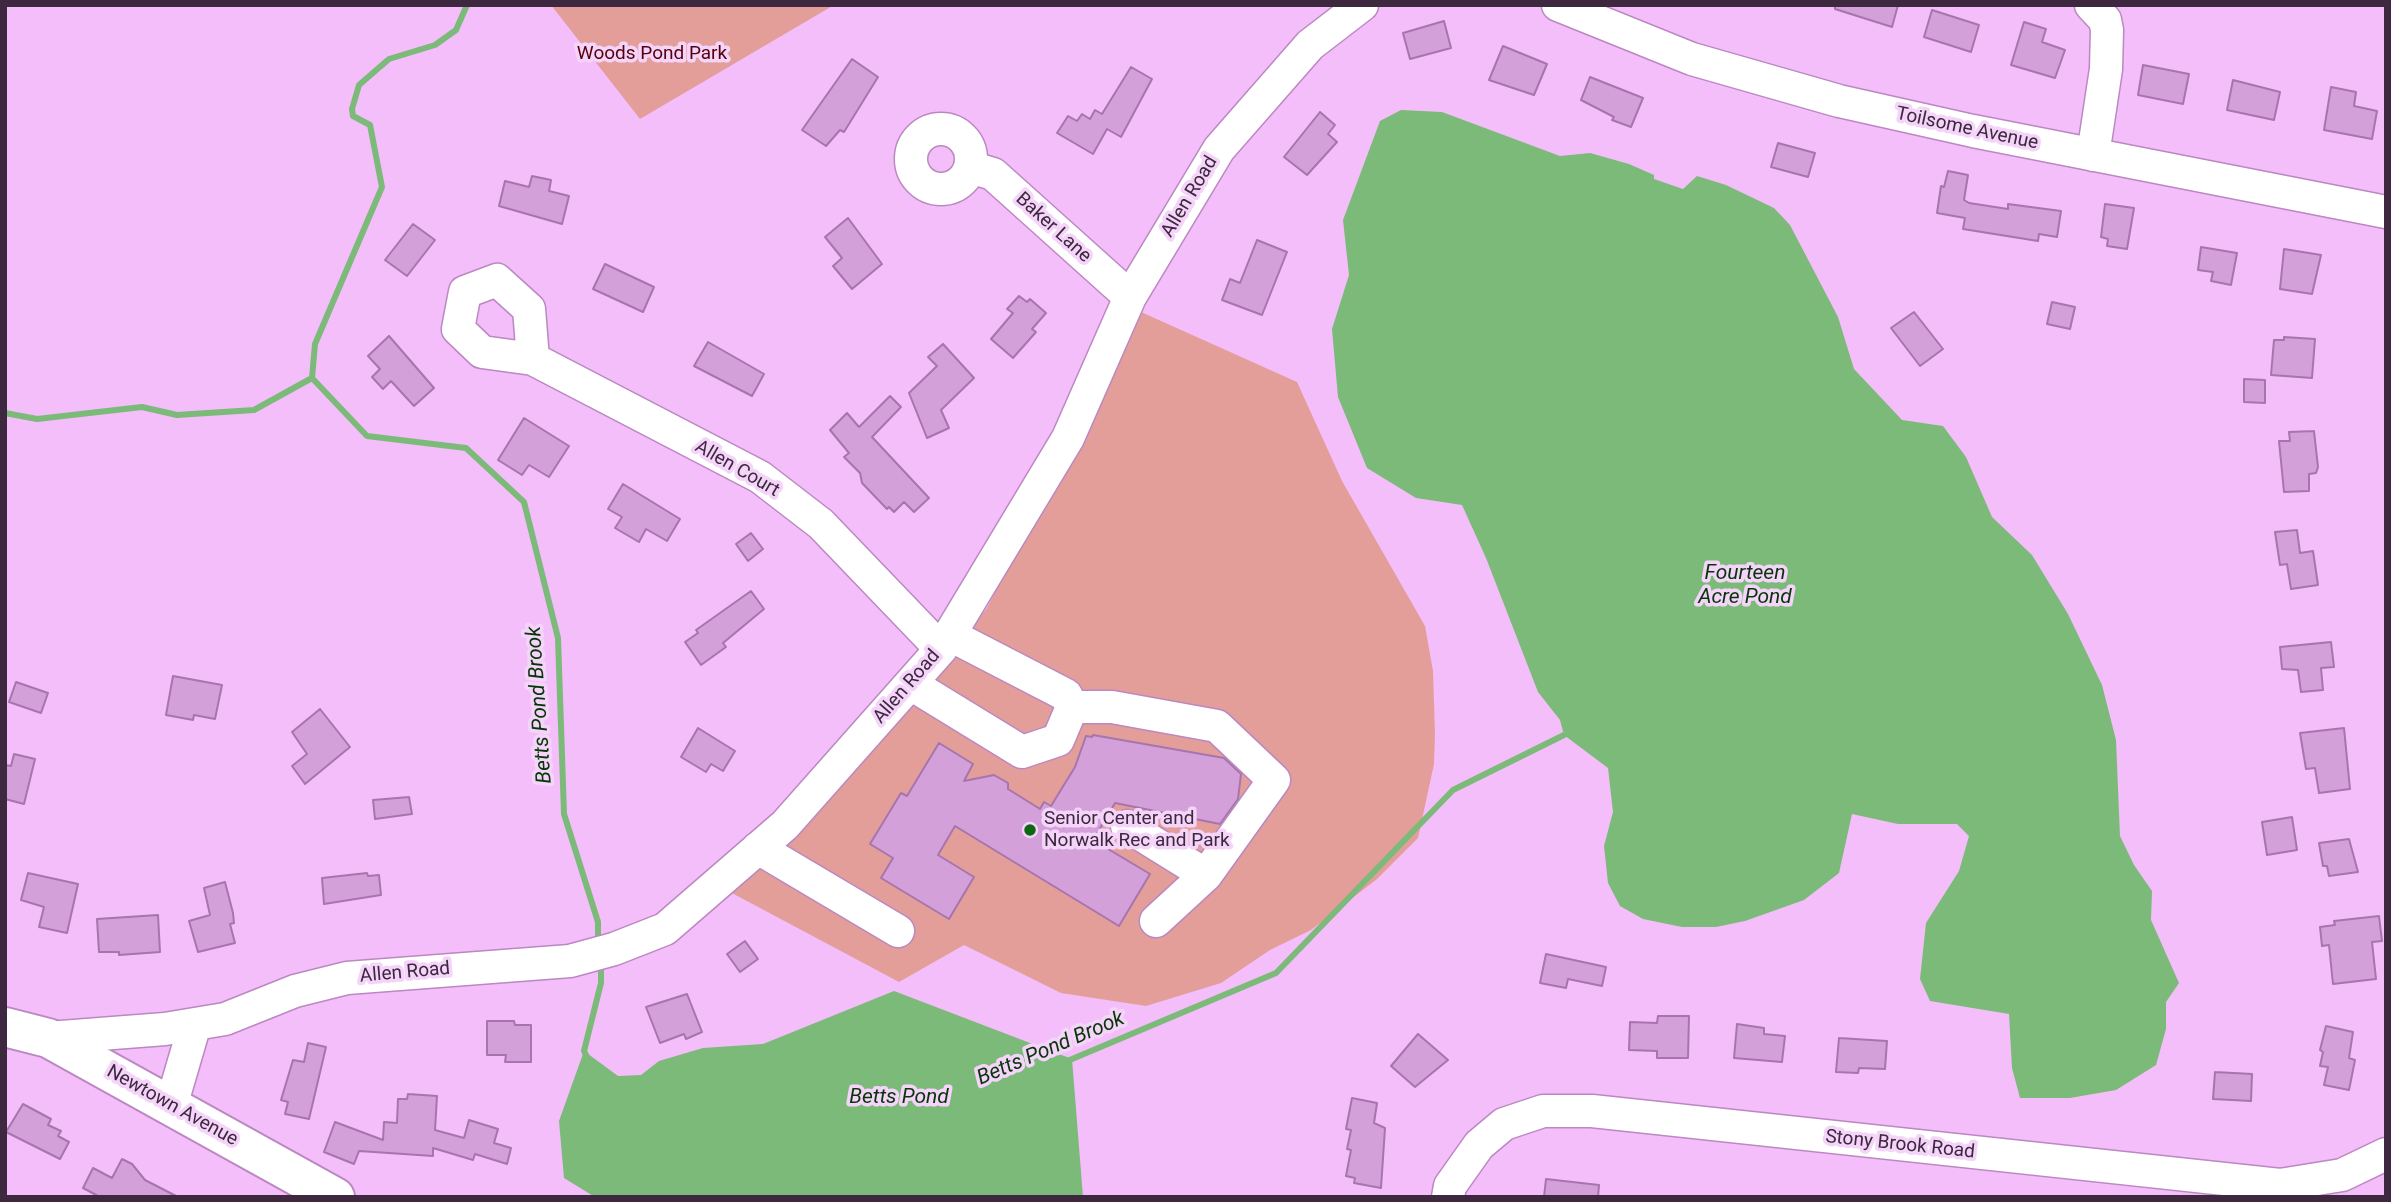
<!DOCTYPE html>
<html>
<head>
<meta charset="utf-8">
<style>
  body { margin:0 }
  #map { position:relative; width:2391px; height:1202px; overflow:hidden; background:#f4befa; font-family:Roboto,sans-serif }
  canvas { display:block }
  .frame { position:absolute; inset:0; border:7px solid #3d283f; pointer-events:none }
</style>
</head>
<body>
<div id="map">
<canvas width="2391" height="1202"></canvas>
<div class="frame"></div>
</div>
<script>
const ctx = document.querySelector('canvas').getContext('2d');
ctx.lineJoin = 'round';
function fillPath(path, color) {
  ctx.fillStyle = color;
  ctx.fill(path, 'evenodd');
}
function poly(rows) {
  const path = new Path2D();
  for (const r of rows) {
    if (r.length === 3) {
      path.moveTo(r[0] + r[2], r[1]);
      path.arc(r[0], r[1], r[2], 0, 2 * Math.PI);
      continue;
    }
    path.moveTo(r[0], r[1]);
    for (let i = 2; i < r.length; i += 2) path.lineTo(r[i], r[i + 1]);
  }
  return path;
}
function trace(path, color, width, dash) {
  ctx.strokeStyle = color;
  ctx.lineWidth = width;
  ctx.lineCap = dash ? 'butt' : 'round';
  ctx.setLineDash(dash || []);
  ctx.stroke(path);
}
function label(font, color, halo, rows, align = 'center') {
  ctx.font = font + ' Roboto,sans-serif';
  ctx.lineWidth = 7;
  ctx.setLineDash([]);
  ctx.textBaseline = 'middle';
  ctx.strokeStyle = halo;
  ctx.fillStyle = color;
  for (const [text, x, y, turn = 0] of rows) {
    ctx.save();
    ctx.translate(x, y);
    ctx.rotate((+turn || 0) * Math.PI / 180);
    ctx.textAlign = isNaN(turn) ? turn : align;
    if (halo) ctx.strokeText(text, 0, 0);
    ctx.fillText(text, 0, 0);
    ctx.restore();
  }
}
fillPath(poly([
  [551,5,834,5,640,119],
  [1141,312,1297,382,1342,481,1425,626,1433,671,1435,734,1434,764,1418,838,1377,879,1311,930,1270,950,1221,983,1146,1006,1061,993,964,945,899,982,730,892,858,766,923,694,987,608]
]), '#e39e9a');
fillPath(poly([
  [1401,110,1442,112,1560,156,1590,153,1629,164,1654,175,1654,179,1683,189,1697,176,1726,185,1774,208,1790,225,1838,317,1854,369,1902,420,1943,426,1966,457,1992,517,2032,555,2068,614,2102,685,2116,740,2120,836,2134,865,2152,891,2151,920,2179,983,2166,1002,2166,1029,2156,1065,2116,1090,2070,1098,2020,1098,2012,1068,2009,1014,1930,1001,1920,979,1926,923,1959,871,1969,836,1957,824,1898,824,1852,814,1839,873,1804,900,1745,921,1716,927,1682,927,1643,919,1620,906,1608,883,1604,846,1613,812,1608,768,1564,735,1560,720,1538,692,1486,558,1462,505,1416,498,1367,468,1338,397,1332,329,1349,275,1343,220,1380,121],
  [894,991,1072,1059,1083,1197,595,1197,564,1178,559,1121,584,1051,618,1076,641,1075,659,1061,703,1048,763,1044]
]), '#7bba78');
trace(poly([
  [312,378,367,436,466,448,524,502,558,638,564,814,598,922,598,935],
  [312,378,315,344,382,187,370,125,353,116,352,109,359,85,389,59,435,45,456,30,467,5],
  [5,413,37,419,142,407,177,415,254,410,312,378],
  [587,1057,584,1051,601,983,601,971],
  [1065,1062,1276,973,1453,790,1564,735]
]), '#7bba78', 6);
const building = poly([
  [1835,5,1898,5,1892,27,1835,9,1835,5],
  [1932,10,1979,25,1971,52,1924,37,1932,10],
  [1444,21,1451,48,1410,59,1403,33,1444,21],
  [2024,22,2046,29,2042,42,2065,50,2055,78,2011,65,2024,22],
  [1503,46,1547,64,1534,95,1489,80,1503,46],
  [852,59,878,77,844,132,840,130,826,146,802,130,852,59],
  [2143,65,2189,74,2183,104,2138,95,2143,65],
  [1131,67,1152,79,1121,137,1107,129,1093,154,1057,133,1068,116,1077,121,1082,114,1090,119,1095,110,1102,114,1131,67],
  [1590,77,1643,98,1631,127,1612,120,1614,117,1581,100,1590,77],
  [2233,80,2280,92,2274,120,2227,110,2233,80],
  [2331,87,2356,92,2354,106,2377,111,2372,139,2324,130,2331,87],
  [1320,112,1335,125,1328,134,1337,142,1307,175,1284,157,1320,112],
  [1778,143,1815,153,1808,177,1771,167,1778,143],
  [1948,171,1968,175,1964,200,1969,203,2008,209,2008,204,2061,211,2057,237,2039,234,2038,241,1963,229,1965,218,1937,213,1941,186,1944,187,1948,171],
  [532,176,551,180,549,191,569,196,562,224,499,206,505,181,529,187,532,176],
  [2105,204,2134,208,2127,249,2107,246,2108,239,2101,237,2105,204],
  [848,218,882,264,852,289,833,266,842,258,825,237,848,218],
  [413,224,435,240,407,276,385,260,413,224],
  [1257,240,1287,252,1262,315,1222,300,1230,279,1240,283,1257,240],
  [2201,247,2237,253,2231,285,2211,281,2213,272,2198,270,2201,247],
  [2284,249,2321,255,2312,294,2280,289,2284,249],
  [605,264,654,287,643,312,593,289,605,264],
  [1019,296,1027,302,1030,299,1046,313,1032,329,1036,332,1013,358,991,339,1013,313,1007,309,1019,296],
  [2052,302,2075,307,2070,329,2047,324,2052,302],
  [1914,312,1943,349,1920,366,1891,328,1914,312],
  [389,336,434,388,414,406,391,381,383,389,372,377,380,369,368,356,389,336],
  [2284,337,2315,339,2312,378,2271,375,2274,340,2284,340,2284,337],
  [708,342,764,374,752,396,694,366,708,342],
  [943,344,974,378,941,410,949,428,927,438,909,393,937,366,928,357,943,344],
  [2244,379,2265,380,2265,403,2244,402,2244,379],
  [890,396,901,407,872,437,929,498,914,512,904,502,894,512,889,507,887,509,862,483,860,473,844,457,849,453,830,430,847,413,859,427,890,396],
  [524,418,569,446,549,477,529,465,522,475,498,460,524,418],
  [2314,431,2318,467,2316,473,2309,474,2309,491,2284,492,2279,441,2290,441,2289,432,2314,431],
  [623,484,680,519,667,541,646,529,639,542,615,528,622,517,608,509,623,484],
  [2297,530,2300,553,2313,551,2318,585,2291,589,2287,564,2280,565,2275,532,2297,530],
  [751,533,763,549,748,561,736,544,751,533],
  [751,591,764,609,723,643,726,647,701,665,685,642,698,633,696,630,751,591],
  [2331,642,2334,667,2321,668,2323,690,2301,692,2298,670,2282,669,2280,647,2331,642],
  [173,676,222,685,215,719,194,715,193,720,166,715,173,676],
  [16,682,48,693,41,713,9,702,16,682],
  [320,709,350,747,305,784,292,766,307,754,292,732,320,709],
  [698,728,735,751,723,771,711,764,706,772,681,757,698,728],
  [2344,728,2350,789,2319,793,2315,768,2306,769,2300,733,2344,728],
  [1093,735,1224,758,1241,774,1238,799,1220,824,1115,803,1093,840,1150,874,1119,926,955,826,938,855,974,877,949,919,881,878,893,858,870,844,901,793,907,796,939,743,973,764,964,781,994,775,1008,783,1008,789,1040,809,1044,802,1051,806,1075,767,1086,736,1092,737,1093,735],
  [14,754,35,759,24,804,5,799,5,765,11,766,14,754],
  [409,797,412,814,375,819,373,800,409,797],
  [2292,817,2297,850,2267,855,2262,822,2292,817],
  [2349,839,2358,872,2329,876,2327,866,2323,866,2319,843,2349,839],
  [28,873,78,884,67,933,39,927,44,907,21,900,28,873],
  [367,873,368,876,379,875,381,895,324,904,322,878,367,873],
  [225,882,233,913,234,923,230,924,235,943,198,952,189,921,210,915,204,888,225,882],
  [158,915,160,952,119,955,119,952,99,952,97,919,158,915],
  [2379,916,2382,941,2372,942,2376,979,2333,984,2329,945,2322,946,2320,927,2335,925,2334,921,2379,916],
  [745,941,758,959,740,972,727,954,745,941],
  [1546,954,1606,967,1602,986,1568,979,1566,988,1540,983,1546,954],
  [687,994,702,1032,686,1039,684,1034,660,1043,646,1007,687,994],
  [1658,1016,1689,1016,1688,1058,1657,1058,1657,1051,1629,1050,1630,1022,1657,1023,1658,1016],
  [487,1021,514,1021,515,1025,531,1025,531,1062,505,1062,506,1055,487,1055,487,1021],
  [1737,1024,1764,1028,1764,1034,1785,1036,1782,1062,1734,1058,1737,1024],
  [2326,1026,2353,1032,2349,1058,2355,1060,2349,1090,2324,1085,2328,1067,2320,1066,2323,1052,2320,1050,2326,1026],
  [1418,1034,1448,1060,1415,1087,1391,1066,1418,1034],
  [1839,1038,1887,1041,1885,1069,1859,1068,1858,1073,1836,1072,1839,1038],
  [308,1043,326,1047,309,1119,285,1114,288,1102,281,1100,293,1060,304,1062,308,1043],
  [2215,1072,2252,1074,2251,1101,2213,1099,2215,1072],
  [408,1094,437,1096,435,1130,464,1138,469,1120,498,1129,494,1143,511,1148,507,1164,475,1154,473,1160,433,1148,433,1156,359,1151,354,1164,324,1152,335,1122,383,1140,384,1122,397,1123,398,1099,407,1099,408,1094],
  [1352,1098,1377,1103,1374,1123,1385,1128,1381,1188,1354,1183,1355,1178,1346,1176,1351,1150,1347,1149,1351,1130,1346,1129,1352,1098],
  [23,1104,51,1119,48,1125,61,1131,58,1136,69,1142,60,1159,6,1132,23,1104],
  [122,1159,132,1164,145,1180,178,1197,100,1197,83,1188,93,1168,112,1178,122,1159],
  [1546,1179,1599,1185,1598,1197,1544,1197,1546,1179]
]);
fillPath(building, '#d4a0da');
trace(building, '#a775ad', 2);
const minor = poly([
  [1558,5,1692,59,1839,101,1973,131,2386,212],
  [2091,5,2105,20,2107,30,2106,69,2093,155],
  [941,159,30],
  [970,167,993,174,1130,297],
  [533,359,482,352,458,329,465,292,497,280,529,309,533,359,760,477,821,524,941,649],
  [911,684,1022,752,1058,740,1072,707,1066,695,950,635],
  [1072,707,1112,707,1217,726,1274,780,1206,875,1127,826],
  [758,848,898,931],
  [1156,921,1206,875],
  [48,1038,165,1029,225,1019,295,991,347,978,570,961,614,949,665,929,785,825,941,649,1068,438,1130,297,1219,149,1310,45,1362,5],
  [171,1106,195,1024],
  [1448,1197,1450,1186,1479,1145,1504,1124,1543,1111,1592,1111,2280,1185,2342,1175,2386,1154]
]);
const major = poly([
  [5,1027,48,1038,335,1197]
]);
trace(minor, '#bb88c1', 35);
trace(major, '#bb88c1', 42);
trace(minor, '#fff', 32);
trace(major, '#fff', 38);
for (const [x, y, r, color] of [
  [1030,830,7,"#0b6811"]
]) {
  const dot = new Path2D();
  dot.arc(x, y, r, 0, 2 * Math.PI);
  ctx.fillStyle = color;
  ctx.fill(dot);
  trace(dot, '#f5d4f9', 2.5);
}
label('19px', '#56000b', '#f5d4f9', [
  ["Woods Pond Park",652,54]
]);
label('19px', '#3d283f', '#f5d4f9', [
  ["Toilsome Avenue",1967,129,12],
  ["Allen Road",1190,197,-59],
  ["Baker Lane",1053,228,42],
  ["Allen Court",737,469,30],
  ["Allen Road",907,687,-49],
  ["Allen Road",405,973,-5],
  ["Newtown Avenue",172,1106,29],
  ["Stony Brook Road",1900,1145,6]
]);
label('19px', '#3d283f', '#f5d4f9', [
  ["Senior Center and",1044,819],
  ["Norwalk Rec and Park",1044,841]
], 'left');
label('italic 21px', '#083508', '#f5d4f9', [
  ["Fourteen",1745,574],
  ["Acre Pond",1745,598],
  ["Betts Pond Brook",540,705,-94],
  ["Betts Pond Brook",1051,1049,-23],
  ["Betts Pond",899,1098]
]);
</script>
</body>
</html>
